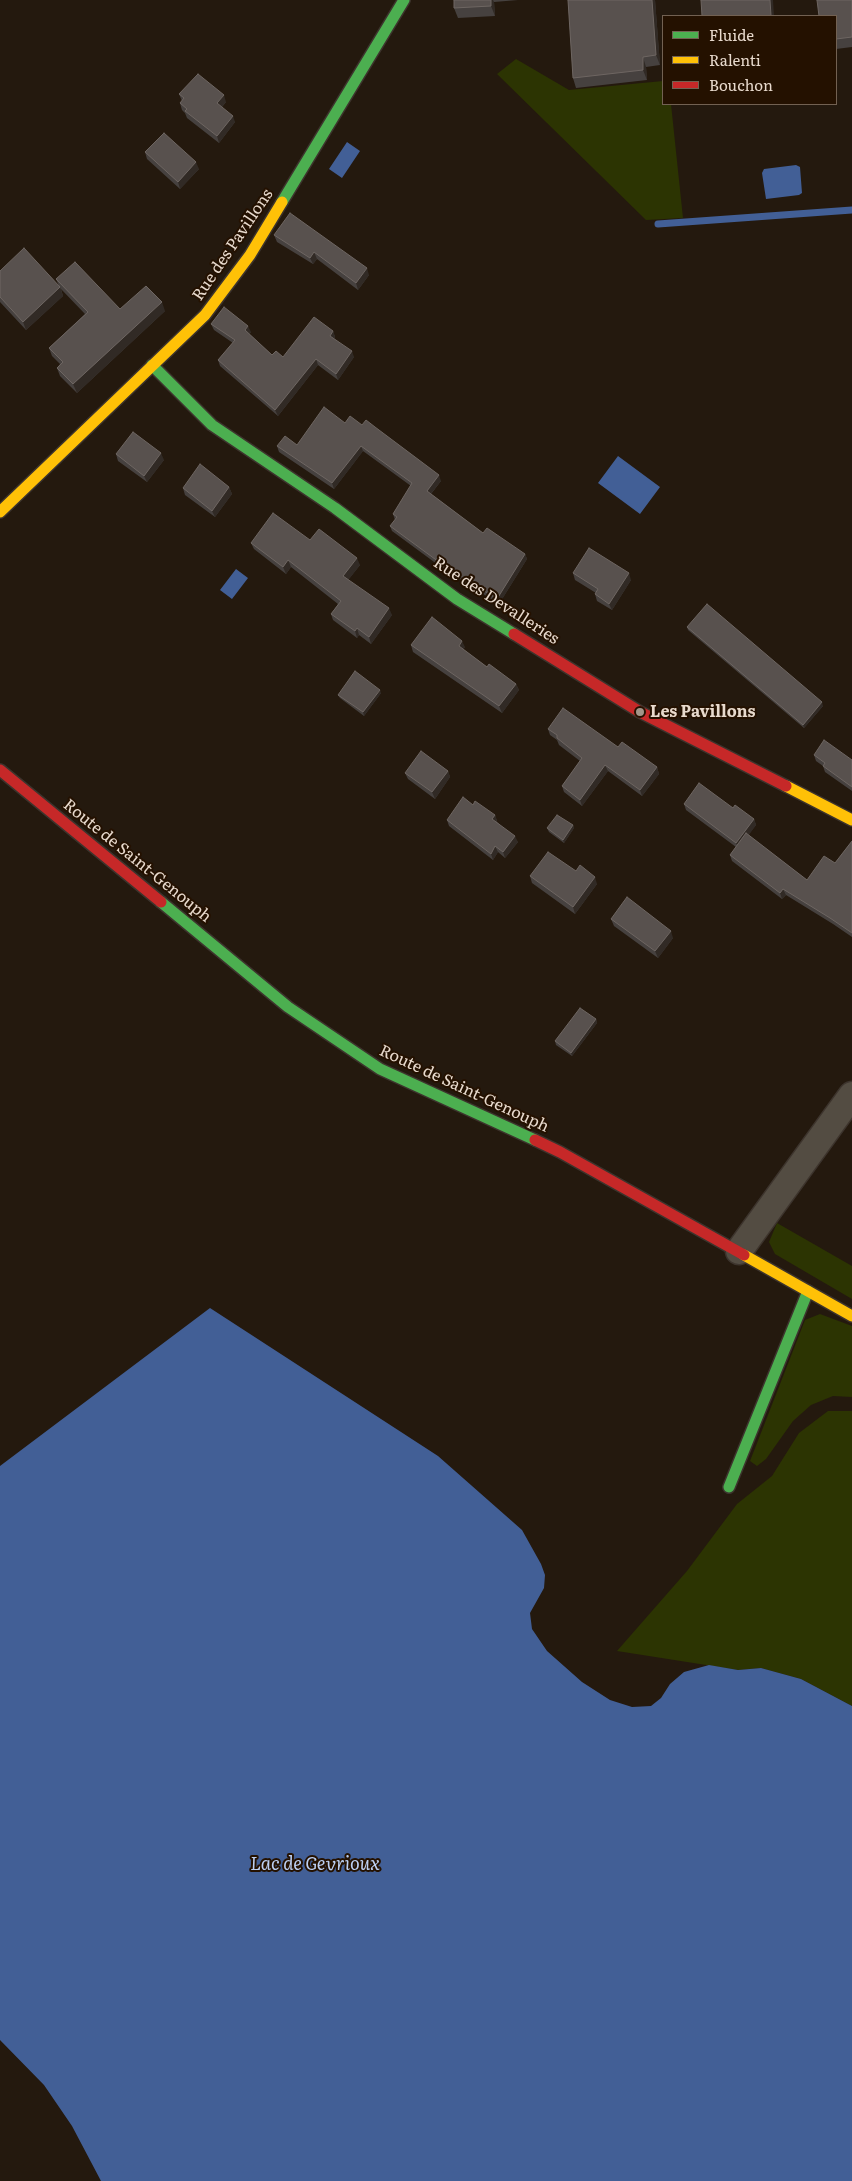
<!DOCTYPE html>
<html>
<head>
<meta charset="utf-8">
<style>
  body { margin:0 }
  #map { position:relative; width:852px; height:2181px; overflow:hidden; background:#24190e; font-family:Literata,serif }
  canvas { display:block }
  .legend { position:absolute; left:662px; top:15px; width:175px; height:90px; box-sizing:border-box; background:#241100; border:1px solid #726152; margin:0; padding:6px 9px; list-style:none; font-size:15px; color:#e8dacd }
  .legend li { display:flex; align-items:center; gap:10px; height:25px }
  .legend b { width:25px; border:1px solid #726152 }
</style>
</head>
<body>
<div id="map">
<canvas width="852" height="2181"></canvas>
<ul class="legend">
<li><b style="height:6px;background:#4caf50"></b>Fluide</li>
<li><b style="height:6px;background:#ffc107"></b>Ralenti</li>
<li><b style="height:6px;background:#c62828"></b>Bouchon</li>
</ul>
</div>
<script>
const ctx = document.querySelector('canvas').getContext('2d');
ctx.lineJoin = 'round';
function fillPath(path, color) {
  ctx.fillStyle = color;
  ctx.fill(path, 'evenodd');
}
function poly(rows) {
  const path = new Path2D();
  for (const r of rows) {
    path.moveTo(r[0], r[1]);
    for (let i = 2; i < r.length; i += 2) path.lineTo(r[i], r[i + 1]);
  }
  return path;
}
function trace(path, color, width, dash) {
  ctx.strokeStyle = color;
  ctx.lineWidth = width;
  ctx.lineCap = dash ? 'butt' : 'round';
  ctx.setLineDash(dash || []);
  ctx.stroke(path);
}
function label(font, color, halo, rows, align = 'center') {
  ctx.font = font + ' Literata,serif';
  ctx.lineWidth = 4;
  ctx.setLineDash([]);
  ctx.textBaseline = 'middle';
  ctx.strokeStyle = halo;
  ctx.fillStyle = color;
  for (const [text, x, y, turn = 0] of rows) {
    ctx.save();
    ctx.translate(x, y);
    ctx.rotate((+turn || 0) * Math.PI / 180);
    ctx.textAlign = isNaN(turn) ? turn : align;
    if (halo) ctx.strokeText(text, 0, 0);
    ctx.fillText(text, 0, 0);
    ctx.restore();
  }
}
fillPath(poly([
  [516,59,569,90,663,81,663,104,671,104,683,218,646,220,497,74],
  [777,1223,852,1266,852,1299,775,1254,769,1242],
  [820,1314,852,1326,852,1397,833,1396,811,1405,793,1421,766,1459,757,1466,750,1461,805,1320],
  [828,1411,852,1411,852,1706,801,1679,761,1668,738,1670,617,1651,687,1571,737,1504,772,1476,799,1433]
]), '#2c3402');
fillPath(poly([
  [347,142,360,151,342,178,329,169],
  [796,165,800,167,802,193,799,195,766,199,762,173,764,169],
  [618,456,660,487,640,514,598,483],
  [236,569,248,578,232,599,220,590],
  [210,1308,438,1456,522,1530,541,1564,545,1575,544,1588,530,1613,532,1629,547,1651,582,1682,610,1700,632,1707,651,1706,661,1698,670,1684,684,1672,709,1665,738,1670,761,1668,801,1679,852,1706,852,2181,101,2181,72,2126,44,2085,0,2040,0,1466]
]), '#425f96');
trace(poly([
  [658,224,852,210]
]), '#425f96', 7);
const street = poly([
  [739,1251,852,1095]
]);
const fast = poly([
  [282,202,404,0],
  [152,365,212,425,335,508,457,599,514,634],
  [161,902,288,1007,380,1069,535,1140],
  [729,1487,808,1291]
]);
const slow = poly([
  [0,512,205,315,250,255,282,202],
  [786,786,852,820],
  [744,1255,852,1316]
]);
const jam = poly([
  [514,634,640,712,786,786],
  [0,770,161,902],
  [535,1140,560,1152,744,1255]
]);
trace(street, '#3d342d', 29);
trace(fast, '#3d342d', 14);
trace(slow, '#3d342d', 14);
trace(jam, '#3d342d', 14);
trace(street, '#534c42', 26);
trace(fast, '#4caf50', 11);
trace(slow, '#ffc107', 11);
trace(jam, '#c62828', 11);
fillPath(poly([
  [454,0,518,0,494,2,495,16,458,18,454,8],
  [568,0,655,0,660,65,646,67,647,80,576,88,573,78],
  [852,0,852,47,836,49,836,16],
  [179,94,226,102,222,107,235,122,219,143,187,118,185,113,182,110,180,103,182,101],
  [145,152,199,169,180,189,147,159],
  [274,235,369,275,358,290,317,259,313,264,277,242],
  [0,271,59,286,56,279,120,309,165,311,77,393,60,376,57,368,60,364,52,356,49,348,85,314,61,289,63,296,26,330,0,302],
  [211,324,251,332,249,334,272,355,283,357,333,331,335,337,334,339,354,357,338,380,318,365,278,416,220,366,218,360,233,343,214,330],
  [345,423,441,481,431,494,483,533,525,554,527,559,499,604,445,570,392,531,390,526,395,520,393,514,411,486,363,451,334,489,279,452,277,446,297,445],
  [116,454,164,460,147,482,118,461],
  [229,487,232,494,215,517,185,495,183,488],
  [310,540,360,565,348,580,392,615,371,644,359,635,357,638,333,620,331,614,338,604,291,567,286,574,254,549,251,543],
  [573,573,631,580,612,610,597,601,595,594,596,593,575,580],
  [687,627,823,706,804,728,688,630],
  [411,645,465,647,463,649,487,667,516,684,519,690,502,713,413,652],
  [381,693,364,716,340,698,338,695],
  [548,729,618,747,657,767,659,774,642,796,608,771,582,806,564,792,562,786,580,761,559,745,557,740,550,735],
  [814,755,852,760,852,791,825,772,823,766,816,761],
  [448,771,450,777,435,799,408,779,405,773],
  [684,804,733,808,754,819,756,825,748,835,807,880,835,863,852,841,852,937,833,924,786,895,782,899,732,861,730,855,736,847,686,810],
  [473,805,495,815,497,821,497,822,518,842,505,858,498,852,493,860,449,826,447,820],
  [573,825,574,828,564,843,549,832,547,828],
  [576,871,597,884,575,914,532,883,530,876],
  [611,919,673,938,658,958,614,926],
  [596,1019,597,1023,572,1056,556,1045,555,1041]
]), '#46413f');
fillPath(poly([
  [491,0,493,0,494,2,495,16,491,6],
  [652,0,655,0,660,65,656,55],
  [770,0,773,0,774,16,771,16],
  [643,57,646,67,647,80,643,70],
  [224,95,226,102,219,110,217,103],
  [233,116,235,122,219,143,217,136],
  [196,162,199,169,180,189,178,182],
  [314,252,317,259,313,264,310,258],
  [367,268,369,275,358,290,356,283],
  [60,287,63,296,26,330,23,322],
  [162,302,165,311,77,393,73,384],
  [248,326,251,332,247,336,245,330],
  [333,331,335,337,332,342,330,336],
  [352,351,354,357,338,380,336,374],
  [316,359,318,365,278,416,275,410],
  [361,446,363,451,334,489,332,483],
  [161,453,164,460,147,482,144,476],
  [439,475,441,481,429,496,427,491],
  [229,487,232,494,215,517,212,511],
  [525,554,527,559,499,604,497,599],
  [357,558,360,565,346,583,343,576],
  [288,560,291,567,286,574,283,567],
  [629,573,631,580,612,610,609,604],
  [389,608,392,615,371,644,369,637],
  [357,628,359,635,357,638,355,631],
  [462,641,465,647,461,653,459,646],
  [516,684,519,690,502,713,499,706],
  [380,690,381,693,364,716,363,712],
  [822,702,823,706,804,728,803,725],
  [605,765,608,771,582,806,580,800],
  [657,767,659,774,642,796,640,790],
  [448,771,450,777,435,799,432,792],
  [495,815,497,821,494,825,492,819],
  [754,819,756,825,739,849,736,843],
  [573,825,574,828,564,843,563,840],
  [515,836,518,842,505,858,503,852],
  [495,846,498,852,493,860,491,854],
  [595,877,597,884,575,914,573,907],
  [783,889,786,895,782,899,780,893],
  [671,931,673,938,658,958,655,951],
  [596,1019,597,1023,572,1056,571,1053]
]), '#312a25');
const building = poly([
  [454,0,491,0,491,6,454,8,454,0],
  [568,0,652,0,656,55,643,57,643,70,573,78,568,0],
  [701,0,770,0,771,16,702,16,701,0],
  [817,0,852,0,852,37,836,39,836,16,819,16,817,0],
  [198,74,224,95,217,103,233,116,217,136,185,111,187,109,180,103,184,98,179,94,198,74],
  [164,133,196,162,178,182,145,152,164,133],
  [290,213,367,268,356,283,314,252,310,258,274,235,290,213],
  [24,248,60,287,23,322,0,297,0,271,24,248],
  [75,262,120,309,146,286,162,302,73,384,57,368,63,362,49,348,88,312,56,279,75,262],
  [224,307,248,326,245,330,272,355,276,351,283,357,314,317,333,331,330,336,352,351,336,374,316,359,275,410,218,360,235,340,211,324,224,307],
  [324,407,345,423,350,416,362,425,366,420,375,427,439,475,427,491,483,533,487,528,525,554,497,599,443,565,390,526,397,517,393,514,412,483,361,446,332,483,277,446,285,436,297,445,324,407],
  [133,432,161,453,144,476,116,454,133,432],
  [200,464,229,487,212,511,183,488,200,464],
  [273,513,310,540,319,529,357,558,343,576,389,608,369,637,357,628,355,631,331,614,341,601,288,560,283,567,251,543,273,513],
  [589,548,629,573,609,604,595,594,598,589,573,573,589,548],
  [707,604,822,702,803,725,687,627,707,604],
  [432,617,462,641,459,646,487,667,489,664,516,684,499,706,411,645,432,617],
  [355,671,380,690,363,712,338,695,355,671],
  [563,708,618,747,622,742,657,767,640,790,605,765,580,800,562,786,582,758,557,738,557,735,548,729,563,708],
  [824,740,852,760,852,787,823,766,825,763,814,755,824,740],
  [421,751,448,771,432,792,405,773,421,751],
  [699,783,733,808,735,805,754,819,736,843,684,804,699,783],
  [463,797,473,805,475,801,495,815,492,819,515,836,503,852,495,846,491,854,447,820,463,797],
  [557,815,573,825,563,840,547,828,557,815],
  [746,833,807,880,824,856,835,863,852,841,852,933,830,918,783,889,780,893,730,855,746,833],
  [548,852,576,871,580,865,595,877,573,907,530,876,548,852],
  [627,897,671,931,655,951,611,919,627,897],
  [580,1008,596,1019,571,1053,555,1041,580,1008]
]);
fillPath(building, '#58514e');
trace(building, '#6e6662', 1);
for (const [x, y, r, color] of [
  [640,712,5,"#a3968a"]
]) {
  const dot = new Path2D();
  dot.arc(x, y, r, 0, 2 * Math.PI);
  ctx.fillStyle = color;
  ctx.fill(dot);
  trace(dot, '#241100', 2);
}
label('16px', '#e8dacd', '#241100', [
  ["Rue des Pavillons",233,245,-56],
  ["Rue des Devalleries",496,601,33],
  ["Route de Saint-Genouph",137,861,39],
  ["Route de Saint-Genouph",464,1089,25]
]);
label('bold 16px', '#e8dacd', '#241100', [
  ["Les Pavillons",650,712]
], 'left');
label('italic 18px', '#bcd0f3', '#241100', [
  ["Lac de Gevrioux",315,1865]
]);
</script>
</body>
</html>
